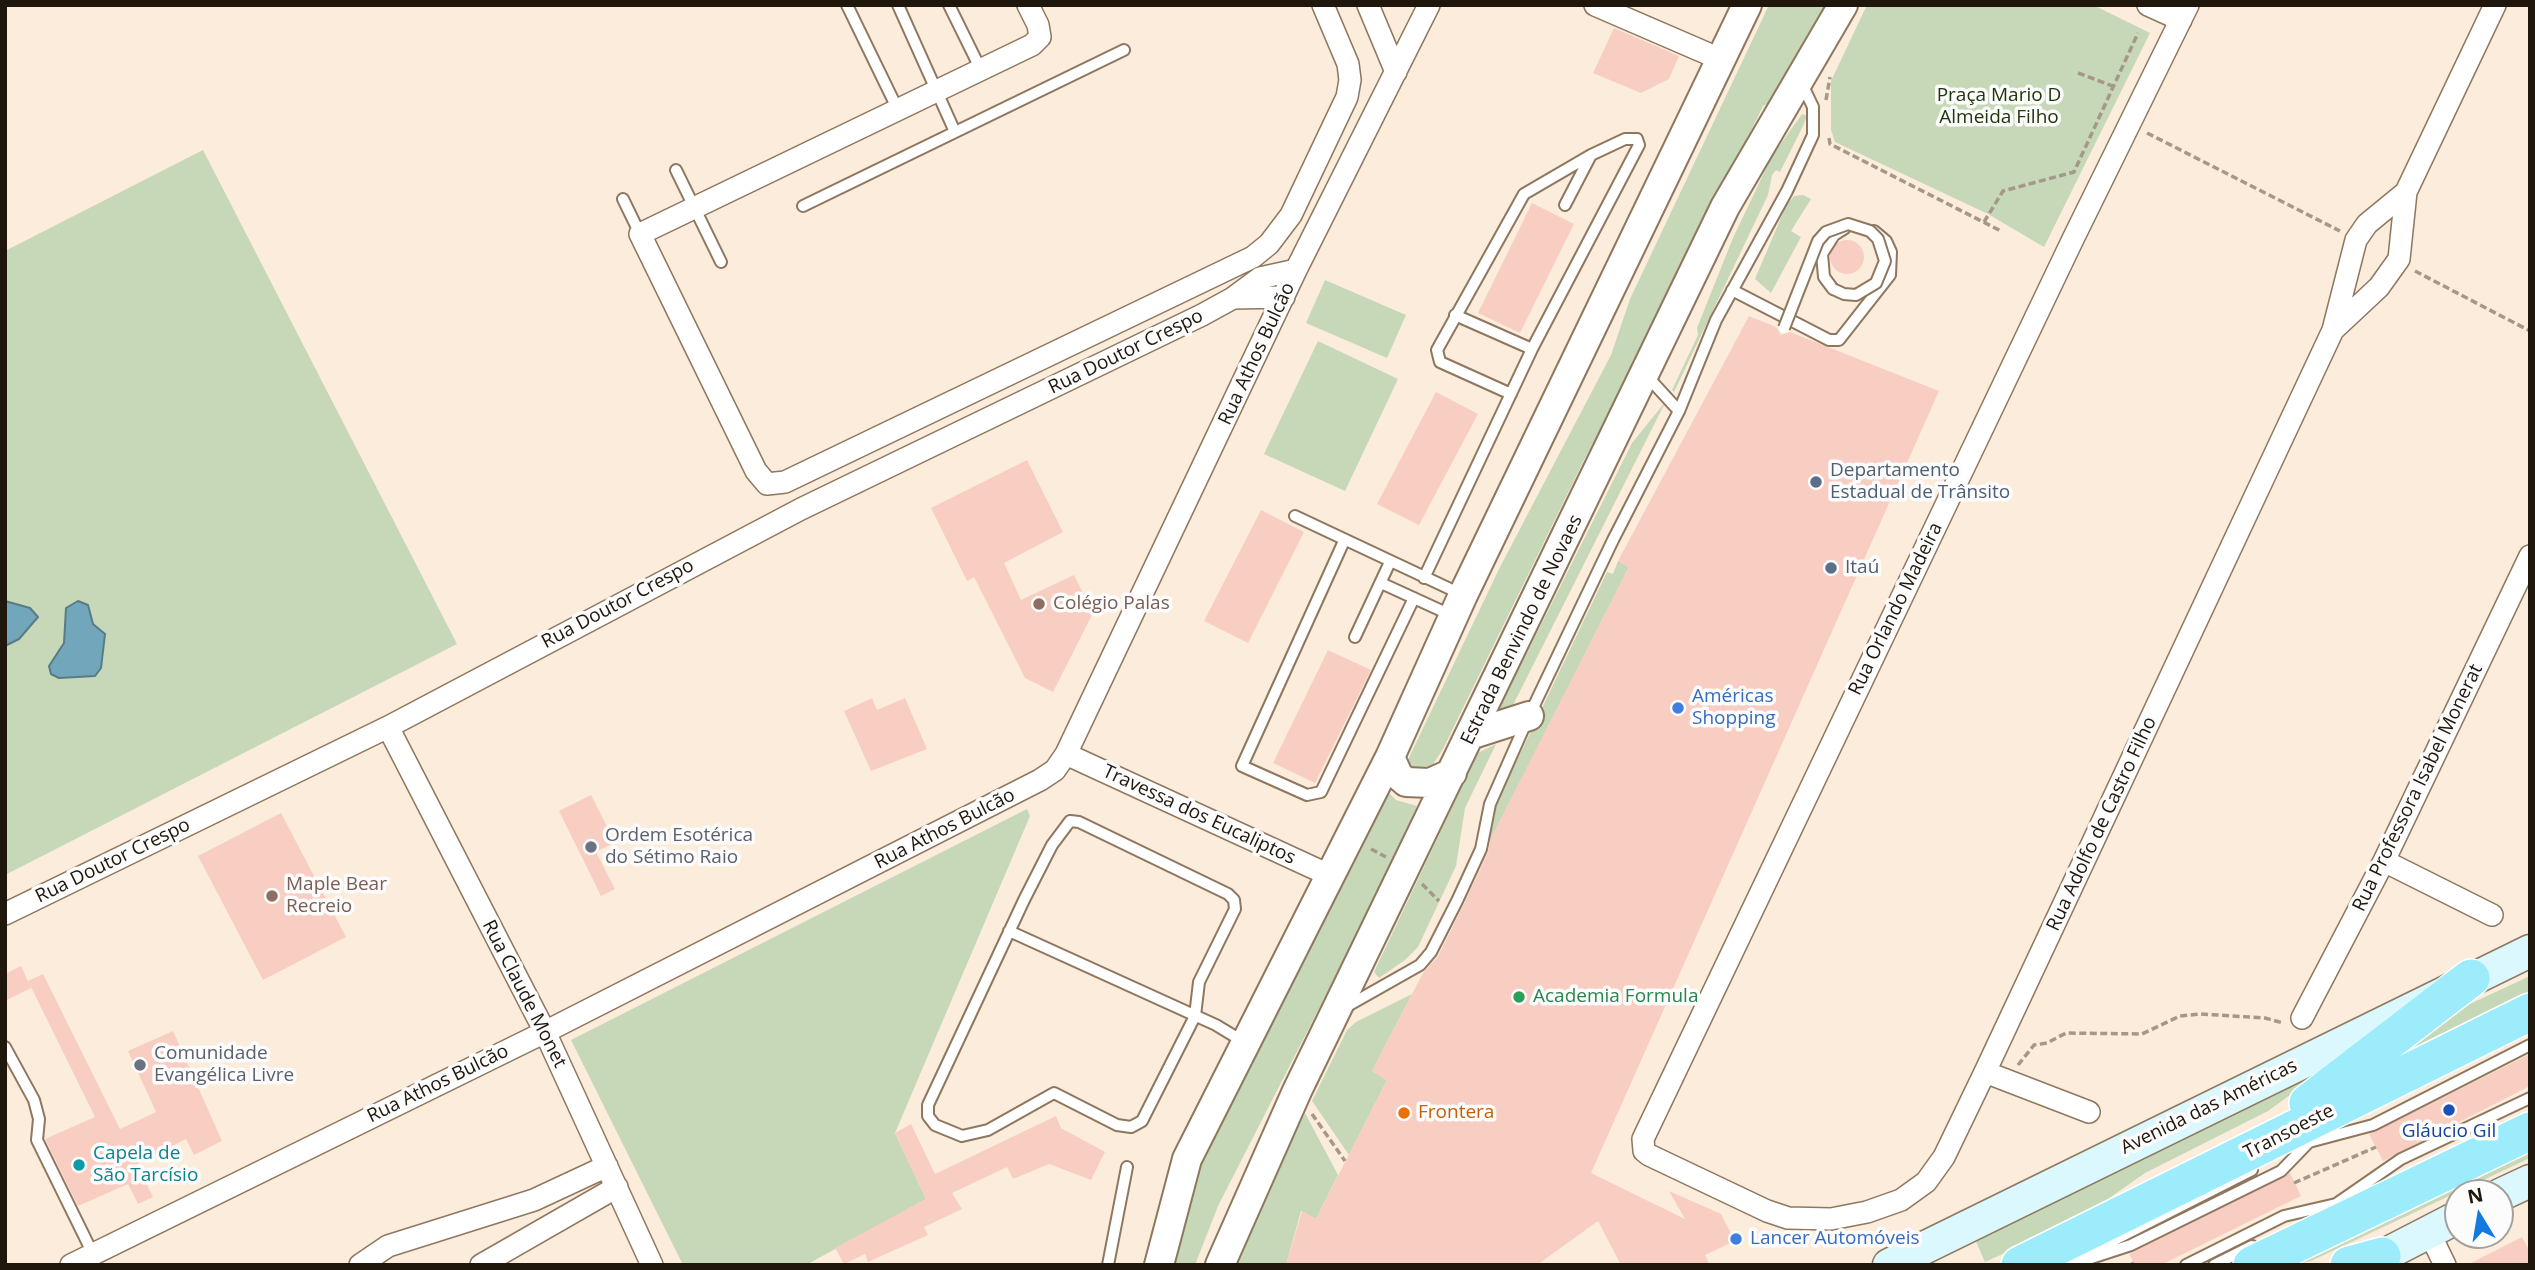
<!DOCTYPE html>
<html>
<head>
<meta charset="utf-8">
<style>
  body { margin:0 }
  #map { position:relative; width:2535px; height:1270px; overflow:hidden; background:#fcecdb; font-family:"Open Sans",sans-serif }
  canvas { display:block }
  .frame { position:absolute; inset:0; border:7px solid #1f160c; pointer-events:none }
  .north { position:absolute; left:2444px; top:1179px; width:70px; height:70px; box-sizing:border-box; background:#fcfcfc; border:2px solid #a4a09c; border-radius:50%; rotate:349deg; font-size:19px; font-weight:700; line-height:28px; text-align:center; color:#1f160c }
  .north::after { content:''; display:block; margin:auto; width:24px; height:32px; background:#1479e1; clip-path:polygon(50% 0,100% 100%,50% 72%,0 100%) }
</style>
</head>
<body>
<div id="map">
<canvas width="2535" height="1270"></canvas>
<div class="frame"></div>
<div class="north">N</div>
</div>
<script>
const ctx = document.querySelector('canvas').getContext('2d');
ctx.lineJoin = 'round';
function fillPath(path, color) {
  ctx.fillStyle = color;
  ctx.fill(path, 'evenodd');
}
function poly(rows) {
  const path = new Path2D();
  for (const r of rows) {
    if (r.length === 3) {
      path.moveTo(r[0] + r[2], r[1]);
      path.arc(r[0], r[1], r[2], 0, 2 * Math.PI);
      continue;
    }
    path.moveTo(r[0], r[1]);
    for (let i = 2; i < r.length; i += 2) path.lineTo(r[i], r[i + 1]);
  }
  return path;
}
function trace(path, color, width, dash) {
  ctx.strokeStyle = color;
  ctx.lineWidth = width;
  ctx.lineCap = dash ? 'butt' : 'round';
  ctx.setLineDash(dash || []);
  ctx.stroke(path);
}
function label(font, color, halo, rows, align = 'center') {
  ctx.font = font + ' "Open Sans",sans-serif';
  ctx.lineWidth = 7;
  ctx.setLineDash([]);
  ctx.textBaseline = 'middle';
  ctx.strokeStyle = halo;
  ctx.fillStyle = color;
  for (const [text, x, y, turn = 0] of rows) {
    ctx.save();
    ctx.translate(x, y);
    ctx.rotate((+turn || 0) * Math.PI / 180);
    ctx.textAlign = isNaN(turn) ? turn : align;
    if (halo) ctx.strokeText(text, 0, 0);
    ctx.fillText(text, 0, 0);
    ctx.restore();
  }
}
fillPath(poly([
  [1769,5,1825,5,1775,100,1763,106,1675,287,1583,462,1443,749,1432,766,1420,767,1412,777,1404,768,1500,567,1611,355,1630,299],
  [1867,5,2093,5,2150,33,2044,247,1988,214,1835,142,1831,130,1831,81],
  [1802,114,1807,116,1802,128,1780,172,1776,170,1772,175,1768,195,1674,392,1672,390,1698,335,1697,328,1733,238,1772,156],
  [203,150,457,644,5,875,5,251],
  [1803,195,1811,199,1791,231,1801,237,1771,293,1755,279,1786,206,1794,196],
  [1325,280,1406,315,1387,358,1306,323],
  [1318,341,1398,379,1345,491,1264,454],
  [1666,401,1513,705,1502,710,1500,707,1632,443],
  [1618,561,1629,567,1486,849,1489,819,1607,572,1613,574],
  [1496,744,1465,808,1456,866,1418,947,1405,960,1379,978,1374,972,1478,753],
  [1385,789,1396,800,1417,806,1358,932,1218,1206,1195,1265,1166,1265,1187,1181],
  [1027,809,1030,816,895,1133,926,1199,806,1265,683,1265,571,1040],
  [2530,976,2530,999,2358,1079,2431,1022],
  [1412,994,1372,1071,1387,1080,1349,1155,1312,1101,1347,1030,1356,1022],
  [2360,1044,2268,1111,2145,1173,2081,1218,1985,1262,1974,1237],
  [1305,1113,1338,1175,1316,1219,1301,1211,1286,1265,1236,1265,1267,1186],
  [2530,1137,2530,1158,2311,1261,2293,1265]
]), '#c6d8b8');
const water = poly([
  [5,601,30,608,38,617,19,639,5,646,5,601],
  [78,601,88,605,93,624,105,634,101,668,95,676,59,678,51,674,49,666,64,643,66,608,78,601]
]);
fillPath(water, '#72a6bb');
trace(water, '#597b86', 2);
fillPath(poly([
  [1614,28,1679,56,1669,79,1641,93,1593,73],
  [1532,203,1574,224,1520,333,1478,313],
  [1847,257,17],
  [1749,316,1776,327,1781,335,1790,332,1939,391,1591,1173,1685,1219,1669,1191,1721,1214,1735,1241,1705,1255,1710,1265,1621,1265,1598,1221,1537,1265,1286,1265,1302,1211,1316,1219,1387,1080,1372,1071,1423,973,1438,956,1464,904,1488,852,1491,838,1629,567,1618,561],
  [1436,392,1478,414,1419,525,1377,504],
  [1027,460,1063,532,1004,563,1021,600,1074,575,1093,613,1053,692,1025,678,974,577,967,581,931,508],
  [1261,510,1304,532,1248,643,1204,621],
  [1328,650,1371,670,1315,783,1273,763],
  [872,698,877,710,905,698,927,749,871,771,844,711],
  [591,795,615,842,596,852,615,889,601,896,559,811],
  [281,813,346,937,263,980,198,856],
  [21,966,31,988,5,1001,5,974],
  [43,974,120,1129,156,1112,128,1051,173,1031,222,1141,194,1155,186,1139,137,1164,153,1197,138,1204,128,1184,78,1206,45,1139,95,1117,28,981],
  [2530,1054,2530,1086,2383,1161,2369,1134],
  [1056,1116,1061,1128,1105,1152,1091,1180,1049,1164,1013,1179,1007,1167,952,1193,962,1209,924,1227,928,1235,868,1262,865,1254,844,1264,835,1248,926,1199,895,1133,911,1124,935,1174],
  [2290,1173,2301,1196,2161,1265,2135,1265,2129,1254],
  [2522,1237,2530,1252,2530,1265,2467,1265]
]), '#f8cec2');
const service = poly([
  [847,5,898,110],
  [898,5,955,132],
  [949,5,981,70],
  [676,170,721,262],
  [623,199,640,234],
  [1565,205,1591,155],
  [803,206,1124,50],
  [1833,289,1824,277,1822,254,1834,235,1845,228],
  [1732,290,1829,340,1839,340,1890,275,1891,252,1886,241,1874,231],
  [1455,315,1532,349],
  [1646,375,1679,411],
  [1295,516,1463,595],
  [1344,541,1242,766,1307,795,1321,792,1414,598],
  [1424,578,1532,349,1639,145,1637,139,1625,139,1591,155,1524,194,1437,350,1440,362,1511,394],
  [1381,583,1453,616],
  [1355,637,1390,562],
  [1070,821,1079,822,1228,894,1234,900,1235,909,1199,982,1195,1016,1142,1121,1131,1127,1117,1125,1054,1093,988,1130,962,1136,935,1125,928,1116,928,1105,1024,900,1052,845,1070,821],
  [1009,931,1216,1025,1244,1042],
  [1344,1008,1420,965,1431,952,1457,901,1481,849,1490,804,1529,716,1613,540,1679,411,1716,320,1787,191,1813,135,1813,107,1802,84],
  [5,1047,34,1100,39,1119,37,1140,93,1254],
  [2082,1261,2131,1245,2281,1171,2309,1142,2373,1125,2530,1045],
  [1108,1265,1127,1167],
  [2065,1265,2252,1170],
  [2186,1265,2284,1216,2336,1204,2401,1159,2530,1098],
  [2214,1265,2252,1246]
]);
const minor = poly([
  [1028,5,1038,25,1040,37,1032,45,640,234,756,471,767,484,785,482,1253,257,1269,244,1291,215,1347,97,1350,80,1348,64,1323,5],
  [1368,5,1396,72],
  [1595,5,1720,59],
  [2148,5,2181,20],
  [2188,5,2073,239,1643,1139,1644,1151,1649,1155,1767,1211,1788,1218,1831,1219,1867,1212,1901,1200,1926,1182,1944,1157,1985,1072,2333,330,2356,240,2367,224,2406,192],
  [1233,298,1284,297],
  [2333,330,2379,287,2399,259,2406,192,2495,5],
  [388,727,545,1032,652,1265],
  [1066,754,1331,876],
  [2384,861,2492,915],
  [5,914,388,727,801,509,1202,315,1233,298,1260,278,1296,270],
  [2302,1018,2384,861,2530,556],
  [1985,1072,2089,1112],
  [2429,1232,2445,1265],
  [71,1265,545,1032,1040,780,1055,770,1066,754,1296,270,1429,5],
  [360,1265,388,1246,534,1200,607,1166],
  [481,1265,617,1187]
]);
const tertiary = poly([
  [1473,734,1529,716],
  [1390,757,1398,775,1406,782,1430,783,1452,773],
  [1159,1265,1187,1159,1390,757,1463,595,1747,5],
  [1220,1265,1297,1091,1725,207,1843,5]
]);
const secondary = poly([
  [2500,1195,2530,1181],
  [1889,1265,2530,951],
  [2365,1265,2458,1217]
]);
const trunk = poly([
  [2308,1103,2471,978],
  [2020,1265,2530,1012],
  [2252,1265,2530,1131],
  [2349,1265,2382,1256]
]);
trace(service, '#8e775e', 14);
trace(minor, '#8e775e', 24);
trace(tertiary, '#8e775e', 32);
trace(secondary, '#8e775e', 35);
trace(trunk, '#fff', 40);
trace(poly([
  [2078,73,2115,87],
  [1826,100,1830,77],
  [2147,133,2340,231],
  [1829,138,1830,144,2001,231],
  [1984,222,2003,191,2074,172,2138,33],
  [2415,271,2530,331],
  [1371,849,1386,857],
  [1422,884,1439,901],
  [2018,1065,2034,1045,2047,1043,2066,1033,2142,1034,2180,1016,2201,1014,2265,1018,2283,1023],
  [1312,1114,1345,1161],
  [2294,1183,2376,1147],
  [2130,1265,2134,1263]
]), '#a59889', 3.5, [7, 3.5]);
trace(service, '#fff', 10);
trace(minor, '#fff', 21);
trace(tertiary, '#fff', 28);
trace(secondary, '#daf8fe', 32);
trace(trunk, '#9cecfb', 37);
const serviceBridge = poly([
  [1784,328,1818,241,1826,232,1848,224,1870,231,1878,239,1885,261,1876,283,1856,295,1844,294,1833,289]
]);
trace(serviceBridge, '#8e775e', 14, []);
trace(serviceBridge, '#fff', 10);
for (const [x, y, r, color] of [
  [1816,482,7,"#5c6f8a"],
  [1831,568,7,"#5c6f8a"],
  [1039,604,7,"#8d6e63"],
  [1678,708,7,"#3f7fe0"],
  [591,847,7,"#6b7280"],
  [272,896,7,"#8d6e63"],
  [1519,997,7,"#2e9e5b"],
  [140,1065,7,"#6b7280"],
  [2449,1110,7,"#1a4fb4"],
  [1404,1113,7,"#e8710a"],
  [79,1165,7,"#0f9aa8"],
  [1736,1239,7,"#3f7fe0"]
]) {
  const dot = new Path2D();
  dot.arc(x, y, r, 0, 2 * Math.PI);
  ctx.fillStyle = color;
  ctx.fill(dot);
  trace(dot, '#fcfcfc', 2.5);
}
label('19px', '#203709', '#fcfcfc', [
  ["Praça Mario D",1999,96],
  ["Almeida Filho",1999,118]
]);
label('19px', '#1f160c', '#fcfcfc', [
  ["Rua Doutor Crespo",1126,352,-26],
  ["Rua Athos Bulcão",1257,354,-65],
  ["Rua Doutor Crespo",618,604,-28],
  ["Rua Orlando Madeira",1896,609,-64],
  ["Estrada Benvindo de Novaes",1522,630,-64],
  ["Rua Professora Isabel Monerat",2418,788,-64],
  ["Travessa dos Eucaliptos",1199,815,25],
  ["Rua Adolfo de Castro Filho",2102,824,-65],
  ["Rua Athos Bulcão",945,829,-27],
  ["Rua Doutor Crespo",113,861,-26],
  ["Rua Claude Monet",524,994,63],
  ["Rua Athos Bulcão",438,1084,-26],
  ["Avenida das Américas",2209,1107,-26],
  ["Transoeste",2289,1132,-27]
]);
label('19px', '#4e5e75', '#fcfcfc', [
  ["Departamento",1830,471],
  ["Estadual de Trânsito",1830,493],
  ["Itaú",1845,568]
], 'left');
label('19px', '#785e54', '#fcfcfc', [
  ["Colégio Palas",1053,604],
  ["Maple Bear",286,885],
  ["Recreio",286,907]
], 'left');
label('19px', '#366cbe', '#fcfcfc', [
  ["Américas",1692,697],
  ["Shopping",1692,719],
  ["Lancer Automóveis",1750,1239]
], 'left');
label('19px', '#5b616d', '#fcfcfc', [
  ["Ordem Esotérica",605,836],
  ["do Sétimo Raio",605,858],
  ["Comunidade",154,1054],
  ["Evangélica Livre",154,1076]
], 'left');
label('19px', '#27864d', '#fcfcfc', [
  ["Academia Formula",1533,997]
], 'left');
label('19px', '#c56008', '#fcfcfc', [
  ["Frontera",1418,1113]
], 'left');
label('19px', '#164399', '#fcfcfc', [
  ["Gláucio Gil",2449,1132]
]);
label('19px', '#0d838f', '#fcfcfc', [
  ["Capela de",93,1154],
  ["São Tarcísio",93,1176]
], 'left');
</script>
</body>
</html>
